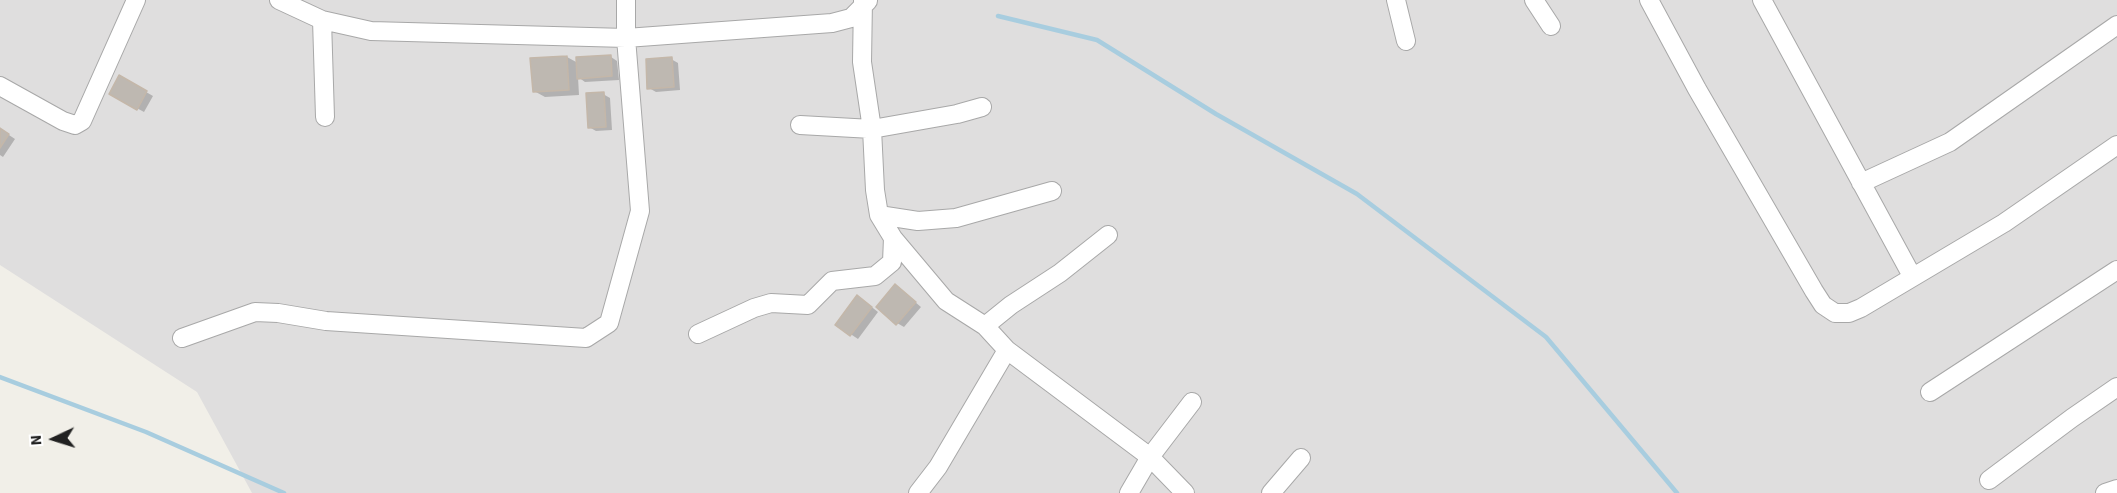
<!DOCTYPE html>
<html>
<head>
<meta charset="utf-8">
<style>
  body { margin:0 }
  #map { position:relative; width:2117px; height:493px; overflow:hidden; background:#f1efe8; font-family:"Source Sans 3",sans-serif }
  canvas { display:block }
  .north { position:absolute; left:24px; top:409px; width:60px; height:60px; -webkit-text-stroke:4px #fff; paint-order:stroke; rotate:266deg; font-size:16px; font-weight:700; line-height:24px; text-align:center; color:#212121 }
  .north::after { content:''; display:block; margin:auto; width:21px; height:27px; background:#212121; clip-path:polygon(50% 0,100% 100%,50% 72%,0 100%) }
</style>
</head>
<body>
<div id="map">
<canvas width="2117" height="493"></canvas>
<div class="north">N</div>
</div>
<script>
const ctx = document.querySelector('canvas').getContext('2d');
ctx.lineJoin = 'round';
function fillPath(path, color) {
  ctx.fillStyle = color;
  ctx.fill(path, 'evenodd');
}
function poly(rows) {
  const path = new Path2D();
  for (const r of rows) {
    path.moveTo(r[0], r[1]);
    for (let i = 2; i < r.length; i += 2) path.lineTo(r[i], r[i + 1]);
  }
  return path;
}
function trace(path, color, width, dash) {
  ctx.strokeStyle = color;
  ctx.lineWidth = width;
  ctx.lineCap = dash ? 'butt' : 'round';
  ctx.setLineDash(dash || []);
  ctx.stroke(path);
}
fillPath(poly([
  [0,0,2117,0,2117,493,252,493,197,392,0,265]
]), '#dfdede');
fillPath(poly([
  [567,57,578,63,611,57,617,61,619,80,585,82,578,77,579,95,545,97,534,91],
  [671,59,678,63,680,90,656,92,649,88],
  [120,77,153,96,144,112,111,94],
  [603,94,610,98,612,130,596,131,589,127],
  [0,129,15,139,3,157,0,155],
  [896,286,921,307,904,327,897,323],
  [864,301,878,312,858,339,837,325]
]), '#0003');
trace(poly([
  [998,16,1097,40,1216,114,1357,194,1546,337,1677,493],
  [0,377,146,432,284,493]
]), '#a8cddf', 4.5);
const building = poly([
  [611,55,612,76,577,79,576,57,611,55],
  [567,56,569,90,533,92,530,58,567,56],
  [672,57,674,87,647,89,646,59,672,57],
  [119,75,147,91,137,110,109,94,119,75],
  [604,92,606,127,588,128,586,93,604,92],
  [0,128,9,134,0,148,0,128],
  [895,284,916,302,896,325,876,307,895,284],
  [857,295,872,307,850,336,835,325,857,295]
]);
fillPath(building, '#beb8b1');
trace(building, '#c4b7a9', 1.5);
const street = poly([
  [279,0,322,20,371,31,626,38,832,23,851,18,868,1],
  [863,0,862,62,872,129,875,190,879,215,893,238,946,301,985,326,1007,350,1150,457,1185,493],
  [1396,0,1406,41],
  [1534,0,1551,26],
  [1649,0,1697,89,1814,291,1823,305,1835,313,1849,313,1861,308,2004,223,2117,145],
  [1762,0,1912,276],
  [322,20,325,117],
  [0,86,63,121,75,125,82,121,136,0],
  [800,125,872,129,957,114,982,107],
  [1861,183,1950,142,2117,25],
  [879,215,918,221,956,218,1052,191],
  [985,326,1011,305,1060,273,1108,235],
  [698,334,754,308,771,303,808,305,832,281,875,276,892,262,893,238],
  [182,338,255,312,278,313,326,321,586,338,609,323,640,211,626,38,626,0],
  [1930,392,2117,270],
  [1989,480,2072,418,2117,387],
  [918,493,938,467,1007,350],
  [1129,493,1150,457,1192,402],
  [1271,493,1301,458],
  [2105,493,2117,489]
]);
trace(street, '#a8a8a8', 20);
trace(street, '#fff', 18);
</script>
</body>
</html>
